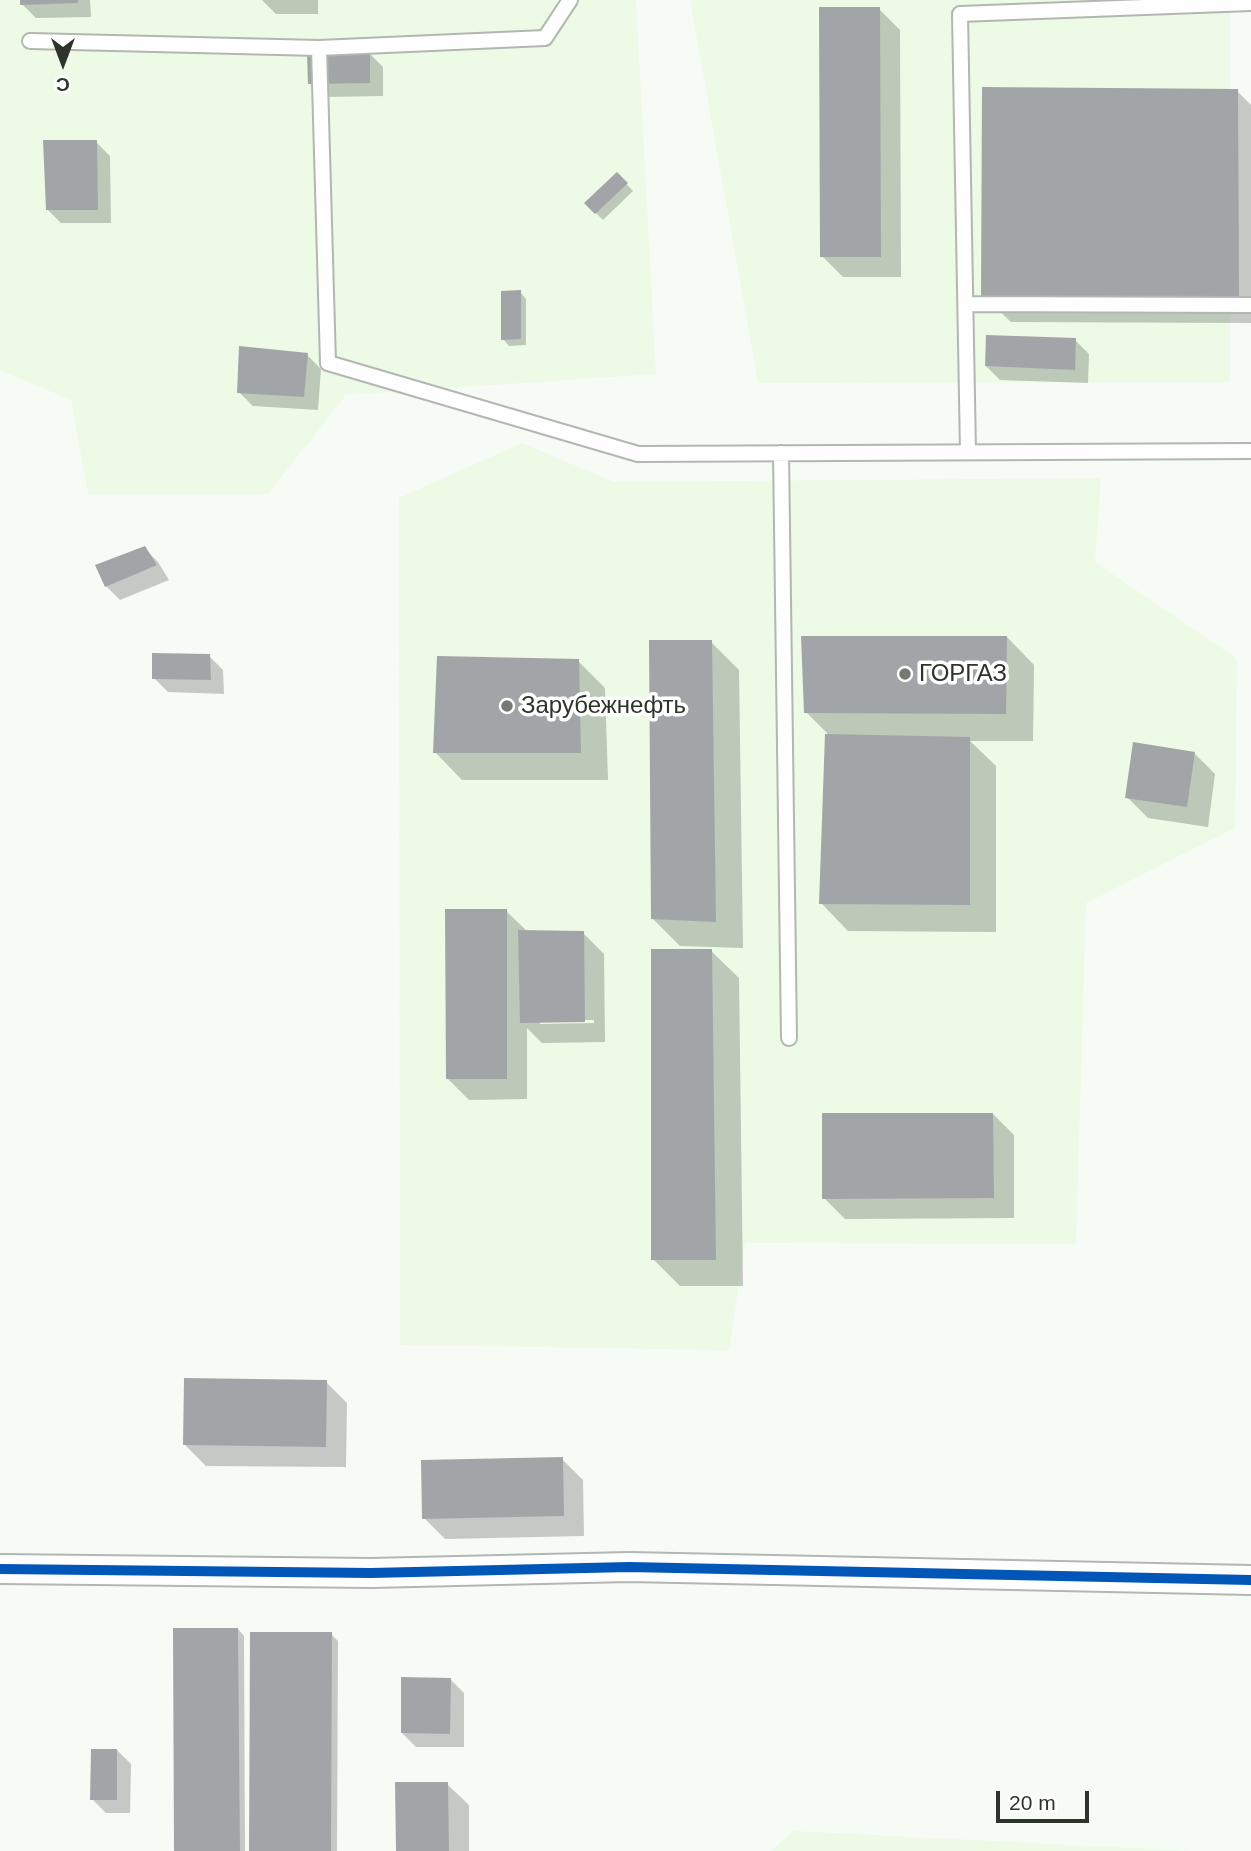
<!DOCTYPE html>
<html>
<head>
<meta charset="utf-8">
<style>
  body { margin:0 }
  #map { position:relative; width:1251px; height:1851px; overflow:hidden; background:#f7fbf6; font-family:Helvetica,sans-serif }
  canvas { display:block }
  .north { position:absolute; left:28px; top:28px; width:70px; height:70px; -webkit-text-stroke:5px #fff; paint-order:stroke; rotate:180deg; font-size:19px; font-weight:700; line-height:28px; text-align:center; color:#2d342a }
  .north::after { content:''; display:block; margin:auto; width:24px; height:32px; background:#2d342a; clip-path:polygon(50% 0,100% 100%,50% 72%,0 100%) }
  .scale { position:absolute; left:996px; top:1791px; width:93px; height:32px; box-sizing:border-box; border:4px solid #2d342a; border-top:0; padding-left:9px; font-size:21px; line-height:24px; white-space:nowrap; color:#2d342a; -webkit-text-stroke:5px #fff; paint-order:stroke }
</style>
</head>
<body>
<div id="map">
<canvas width="1251" height="1851"></canvas>
<div class="north">С</div>
<div class="scale">20 m</div>
</div>
<script>
const ctx = document.querySelector('canvas').getContext('2d');
ctx.lineJoin = 'round';
function fillPath(path, color) {
  ctx.fillStyle = color;
  ctx.fill(path, 'evenodd');
}
function poly(rows) {
  const path = new Path2D();
  for (const r of rows) {
    path.moveTo(r[0], r[1]);
    for (let i = 2; i < r.length; i += 2) path.lineTo(r[i], r[i + 1]);
  }
  return path;
}
function trace(path, color, width, dash) {
  ctx.strokeStyle = color;
  ctx.lineWidth = width;
  ctx.lineCap = dash ? 'butt' : 'round';
  ctx.setLineDash(dash || []);
  ctx.stroke(path);
}
function label(font, color, halo, rows, align = 'center') {
  ctx.font = font + ' Helvetica,sans-serif';
  ctx.lineWidth = 7;
  ctx.setLineDash([]);
  ctx.textBaseline = 'middle';
  ctx.strokeStyle = halo;
  ctx.fillStyle = color;
  for (const [text, x, y, turn = 0] of rows) {
    ctx.save();
    ctx.translate(x, y);
    ctx.rotate((+turn || 0) * Math.PI / 180);
    ctx.textAlign = isNaN(turn) ? turn : align;
    if (halo) ctx.strokeText(text, 0, 0);
    ctx.fillText(text, 0, 0);
    ctx.restore();
  }
}
fillPath(poly([
  [0,0,636,0,656,374,346,395,268,494,88,494,71,400,0,370],
  [690,0,1230,0,1230,382,758,383],
  [522,443,614,482,1101,478,1095,562,1237,659,1235,828,1086,903,1076,1244,745,1243,729,1350,400,1345,399,498],
  [793,1831,1192,1851,771,1851]
]), '#ecfae6');
fillPath(poly([
  [22,0,90,0,91,17,36,18,22,4],
  [262,0,318,0,318,14,276,14],
  [879,9,900,30,901,277,843,277,822,256],
  [369,53,383,67,383,96,324,97,310,83],
  [1237,91,1251,105,1251,323,1011,322,983,295],
  [96,142,110,156,111,223,61,223,47,209],
  [617,174,633,191,603,220,586,203],
  [520,292,526,299,526,345,509,346,503,339],
  [1075,340,1089,354,1088,383,1000,380,986,366],
  [307,355,321,369,318,410,253,406,239,392],
  [144,548,158,562,169,580,120,600,106,586],
  [1007,637,1034,665,1033,741,970,741,996,766,996,932,848,931,821,903,827,733,806,712],
  [711,642,739,670,743,948,680,946,653,919],
  [209,656,223,670,224,694,168,692,154,678],
  [578,661,605,688,608,780,462,780,435,752],
  [1194,753,1215,774,1208,827,1148,818,1127,797],
  [506,911,528,932,583,933,604,954,605,1042,542,1043,527,1028,527,1099,469,1100,448,1079],
  [540,1020,594,1020,594,1023,540,1024],
  [711,951,739,978,743,1286,680,1286,653,1259],
  [993,1114,1014,1135,1014,1218,845,1219,824,1198],
  [326,1382,347,1403,346,1467,206,1466,185,1445],
  [562,1459,583,1480,584,1536,445,1539,424,1518],
  [238,1629,244,1636,245,1851,176,1851],
  [331,1634,338,1641,337,1851,251,1851],
  [450,1679,464,1693,464,1747,416,1747,402,1733],
  [117,1750,131,1764,130,1813,106,1813,92,1799],
  [447,1784,469,1805,469,1851,397,1851]
]), '#0003');
fillPath(poly([
  [20,0,78,0,78,3,20,5],
  [819,7,880,7,881,257,820,257],
  [370,51,370,83,308,84,307,52],
  [982,87,1238,89,1239,296,981,296],
  [43,140,97,140,98,210,46,210],
  [617,172,628,183,595,214,584,203],
  [521,290,521,339,501,340,501,291],
  [986,335,1076,338,1075,370,985,366],
  [239,346,308,353,304,397,237,393],
  [145,546,157,565,105,587,95,565],
  [801,636,1007,636,1006,714,804,713],
  [649,640,712,640,716,922,651,919],
  [152,653,210,654,211,680,152,679],
  [437,656,579,659,581,753,433,753],
  [825,734,970,737,970,905,819,904],
  [1133,742,1195,752,1187,807,1125,798],
  [445,909,507,909,507,1079,446,1079],
  [518,930,584,931,585,1022,520,1023],
  [651,949,712,949,716,1260,651,1260],
  [822,1113,993,1113,994,1198,822,1199],
  [184,1378,327,1380,326,1447,183,1445],
  [563,1457,564,1516,422,1519,421,1460],
  [173,1628,238,1628,240,1851,174,1851],
  [250,1632,332,1632,331,1851,249,1851],
  [401,1677,451,1678,450,1734,401,1733],
  [91,1749,117,1749,117,1800,90,1800],
  [395,1782,448,1782,449,1851,396,1851]
]), '#a2a5a7');
const service = poly([
  [30,41,319,48,545,38,570,0],
  [319,48,328,363,638,454,1251,451],
  [966,304,1251,305],
  [968,452,960,14,1251,3],
  [781,453,789,1038]
]);
const minor = poly([
  [0,1569,371,1573,629,1567,1251,1580]
]);
trace(service, '#b2b7b1', 18);
trace(minor, '#b2b7b1', 32);
trace(service, '#fefefe', 14);
trace(minor, '#fefefe', 28);
trace(poly([
  [0,1569,371,1573,629,1567,1251,1580]
]), '#0057b8', 10);
for (const [x, y, r, color] of [
  [905,674,7,"#747a71"],
  [507,706,7,"#747a71"]
]) {
  const dot = new Path2D();
  dot.arc(x, y, r, 0, 2 * Math.PI);
  ctx.fillStyle = color;
  ctx.fill(dot);
  trace(dot, '#fff', 2.5);
}
label('24px', '#2d342a', '#fff', [
  ["ГОРГАЗ",919,674],
  ["Зарубежнефть",521,706]
], 'left');
</script>
</body>
</html>
